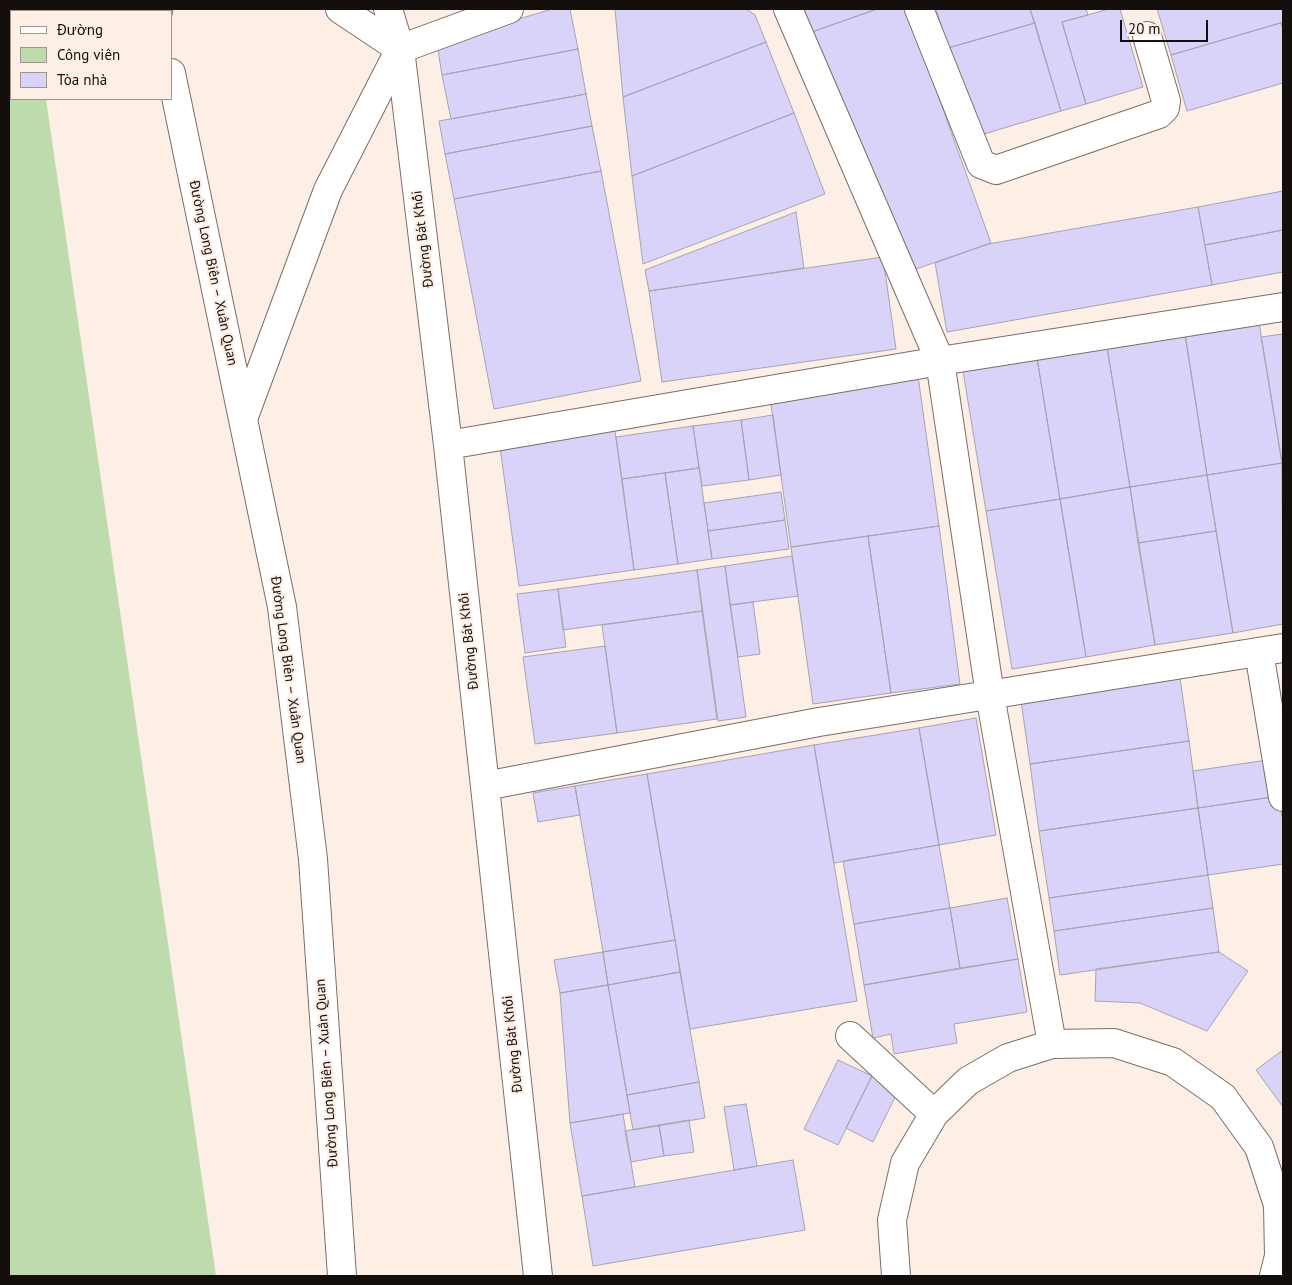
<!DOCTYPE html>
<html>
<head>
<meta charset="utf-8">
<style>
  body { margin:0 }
  #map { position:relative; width:1292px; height:1285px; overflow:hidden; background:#fdeee6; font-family:"PT Sans",sans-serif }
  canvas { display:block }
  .frame { position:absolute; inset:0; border:10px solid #140f0d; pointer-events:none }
  .legend { position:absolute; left:10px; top:10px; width:162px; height:90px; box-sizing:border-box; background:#fdeee6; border:1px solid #a0958f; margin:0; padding:6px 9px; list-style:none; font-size:15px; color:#140f0d }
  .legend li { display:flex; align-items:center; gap:10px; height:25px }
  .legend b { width:25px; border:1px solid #a0958f }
  .scale { position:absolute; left:1120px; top:20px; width:88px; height:22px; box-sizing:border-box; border:2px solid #140f0d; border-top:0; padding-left:6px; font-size:15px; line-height:18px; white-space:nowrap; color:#140f0d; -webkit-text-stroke:4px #fdeee6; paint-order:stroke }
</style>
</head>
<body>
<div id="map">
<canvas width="1292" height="1285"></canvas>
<div class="frame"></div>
<ul class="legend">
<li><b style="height:6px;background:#fff"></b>Đường</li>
<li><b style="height:14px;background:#bedbae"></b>Công viên</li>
<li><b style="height:14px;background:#dad3f9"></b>Tòa nhà</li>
</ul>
<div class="scale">20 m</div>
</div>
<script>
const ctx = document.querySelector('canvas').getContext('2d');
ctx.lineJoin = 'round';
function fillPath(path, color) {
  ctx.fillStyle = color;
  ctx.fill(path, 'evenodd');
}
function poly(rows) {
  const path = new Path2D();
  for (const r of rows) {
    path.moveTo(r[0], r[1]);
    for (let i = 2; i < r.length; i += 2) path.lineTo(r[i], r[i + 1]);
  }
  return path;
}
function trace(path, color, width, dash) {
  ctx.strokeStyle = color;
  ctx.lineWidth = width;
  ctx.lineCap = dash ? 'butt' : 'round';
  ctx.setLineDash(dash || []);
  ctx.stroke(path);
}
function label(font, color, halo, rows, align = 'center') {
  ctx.font = font + ' "PT Sans",sans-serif';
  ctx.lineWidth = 4.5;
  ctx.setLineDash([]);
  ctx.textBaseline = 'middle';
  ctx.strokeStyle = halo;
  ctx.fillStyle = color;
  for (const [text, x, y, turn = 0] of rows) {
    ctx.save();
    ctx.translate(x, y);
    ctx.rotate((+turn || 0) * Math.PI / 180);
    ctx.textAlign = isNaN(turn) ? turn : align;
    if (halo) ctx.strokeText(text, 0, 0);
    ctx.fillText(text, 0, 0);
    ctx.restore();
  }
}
fillPath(poly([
  [9,9,33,9,33,11,11,11,11,99,46,99,216,1276,9,1276]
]), '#bedbae');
const building = poly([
  [552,9,570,9,578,49,442,75,437,44,552,9],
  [615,9,746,9,755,15,766,42,623,97,615,9],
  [801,9,877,9,809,33,801,9],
  [877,9,907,9,991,243,916,269,809,33,877,9],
  [936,9,1030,9,1035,23,948,48,936,9],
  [1030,9,1086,9,1088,15,1062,22,1086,104,1061,111,1030,9],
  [1109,9,1120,9,1143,87,1086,104,1062,22,1109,9],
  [1157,9,1283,9,1283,22,1171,55,1157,9],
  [1035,23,1061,111,974,137,948,48,1035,23],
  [1281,23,1283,29,1283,83,1187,111,1171,55,1281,23],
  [766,42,794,113,632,176,623,97,766,42],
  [578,49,586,94,451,119,442,75,578,49],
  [586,94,592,126,445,154,439,121,586,94],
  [794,113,825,194,643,264,632,176,794,113],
  [592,126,601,171,454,199,445,154,592,126],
  [601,171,641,381,494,409,454,199,601,171],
  [1283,191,1283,230,1205,245,1198,207,1283,191],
  [1198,207,1212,285,947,332,935,263,988,244,1198,207],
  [796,212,804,268,649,291,645,270,796,212],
  [1283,230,1283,272,1212,285,1205,245,1283,230],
  [883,257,896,349,662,382,649,291,883,257],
  [1259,322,1282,463,1207,475,1185,334,1259,322],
  [1185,334,1207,475,1130,487,1107,347,1185,334],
  [1283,334,1283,462,1282,463,1261,337,1283,334],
  [1107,347,1130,487,1060,499,1037,358,1107,347],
  [1037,358,1060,499,986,511,963,371,1037,358],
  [918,376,939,526,791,547,770,397,918,376],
  [773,415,781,475,749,480,741,420,773,415],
  [741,420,749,480,702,486,693,426,741,420],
  [693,426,699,468,622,479,616,437,693,426],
  [615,431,634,570,519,586,500,447,615,431],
  [1282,463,1283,624,1233,633,1207,475,1282,463],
  [699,468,712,559,678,564,665,473,699,468],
  [665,473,678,564,634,570,622,479,665,473],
  [1207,475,1216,531,1138,543,1130,487,1207,475],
  [1130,487,1155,645,1086,657,1060,499,1130,487],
  [781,492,785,520,708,531,704,503,781,492],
  [1060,499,1086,657,1012,669,986,511,1060,499],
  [785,520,789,549,712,559,708,531,785,520],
  [939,526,960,684,891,693,868,536,939,526],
  [1216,531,1233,633,1155,645,1138,543,1216,531],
  [868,536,891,693,813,704,791,547,868,536],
  [792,556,798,596,730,605,725,566,792,556],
  [725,566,746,717,718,721,697,570,725,566],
  [697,570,702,611,563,630,558,589,697,570],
  [558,589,566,647,525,653,517,594,558,589],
  [753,602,760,654,738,657,730,605,753,602],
  [702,611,717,719,617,733,602,625,702,611],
  [605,646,617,733,535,744,523,657,605,646],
  [1180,678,1189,741,1030,764,1021,701,1180,678],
  [976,718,996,835,939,845,919,728,976,718],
  [919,728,939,845,834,863,814,745,919,728],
  [1189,741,1198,808,1039,831,1030,764,1189,741],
  [814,745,857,1001,690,1029,647,774,814,745],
  [1274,759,1279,796,1198,808,1193,771,1274,759],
  [647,774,675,940,603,952,575,786,647,774],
  [575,786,580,815,538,822,533,793,575,786],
  [1279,796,1283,822,1283,864,1208,875,1198,808,1279,796],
  [1198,808,1208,875,1049,898,1039,831,1198,808],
  [939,845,950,908,854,924,843,861,939,845],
  [1208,875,1213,908,1054,931,1049,898,1208,875],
  [1007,898,1018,959,960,968,950,908,1007,898],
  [950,908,960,968,864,985,854,924,950,908],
  [1213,908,1219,952,1060,975,1054,931,1213,908],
  [675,940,680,972,608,985,603,952,675,940],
  [603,952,608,985,560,993,554,960,603,952],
  [1219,952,1248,971,1207,1031,1140,1003,1095,1001,1096,969,1219,952],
  [1018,959,1027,1012,954,1024,957,1043,894,1054,891,1034,873,1038,864,985,1018,959],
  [680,972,699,1082,627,1095,608,985,680,972],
  [608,985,630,1113,570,1123,560,993,608,985],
  [1283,1050,1283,1107,1256,1070,1283,1050],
  [838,1060,872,1076,838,1145,804,1129,838,1060],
  [872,1076,899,1089,873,1142,846,1128,872,1076],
  [699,1082,705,1118,633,1130,627,1095,699,1082],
  [746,1104,757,1166,734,1170,724,1107,746,1104],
  [623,1114,635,1187,582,1196,570,1123,623,1114],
  [689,1120,694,1152,664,1156,659,1125,689,1120],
  [659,1125,664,1156,631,1162,625,1131,659,1125],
  [793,1160,805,1230,593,1266,582,1196,793,1160]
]);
fillPath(building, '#dad3f9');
trace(building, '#a6a3b1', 1);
const minor = poly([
  [388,9,400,49,448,445,538,1276],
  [788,9,940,361,990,695,1052,1044],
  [919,9,981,164,996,170,1159,114,1165,108,1166,101,1147,36],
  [400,49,509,9],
  [448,445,940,361,1283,307],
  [1259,652,1283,797],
  [485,786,819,722,1283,648],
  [850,1036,934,1114],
  [896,1276,892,1220,905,1163,934,1114,968,1081,1008,1058,1052,1044,1114,1043,1173,1062,1223,1097,1259,1147,1278,1205,1279,1256,1274,1276]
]);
const major = poly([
  [158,9,158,11],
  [171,73,282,607,313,859,342,1276],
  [243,419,328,190,400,49,340,9]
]);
trace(minor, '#7c6e67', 30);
trace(major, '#7c6e67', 30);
trace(minor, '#fff', 28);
trace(major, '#fff', 28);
label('14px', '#140f0d', '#fdeee6', [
  ["Đường Bát Khối",423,239,-97],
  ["Đường Long Biên – Xuân Quan",213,273,78],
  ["Đường Bát Khối",469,641,-96],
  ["Đường Long Biên – Xuân Quan",288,670,82],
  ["Đường Bát Khối",513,1044,-96],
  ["Đường Long Biên – Xuân Quan",327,1073,-94]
]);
</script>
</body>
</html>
